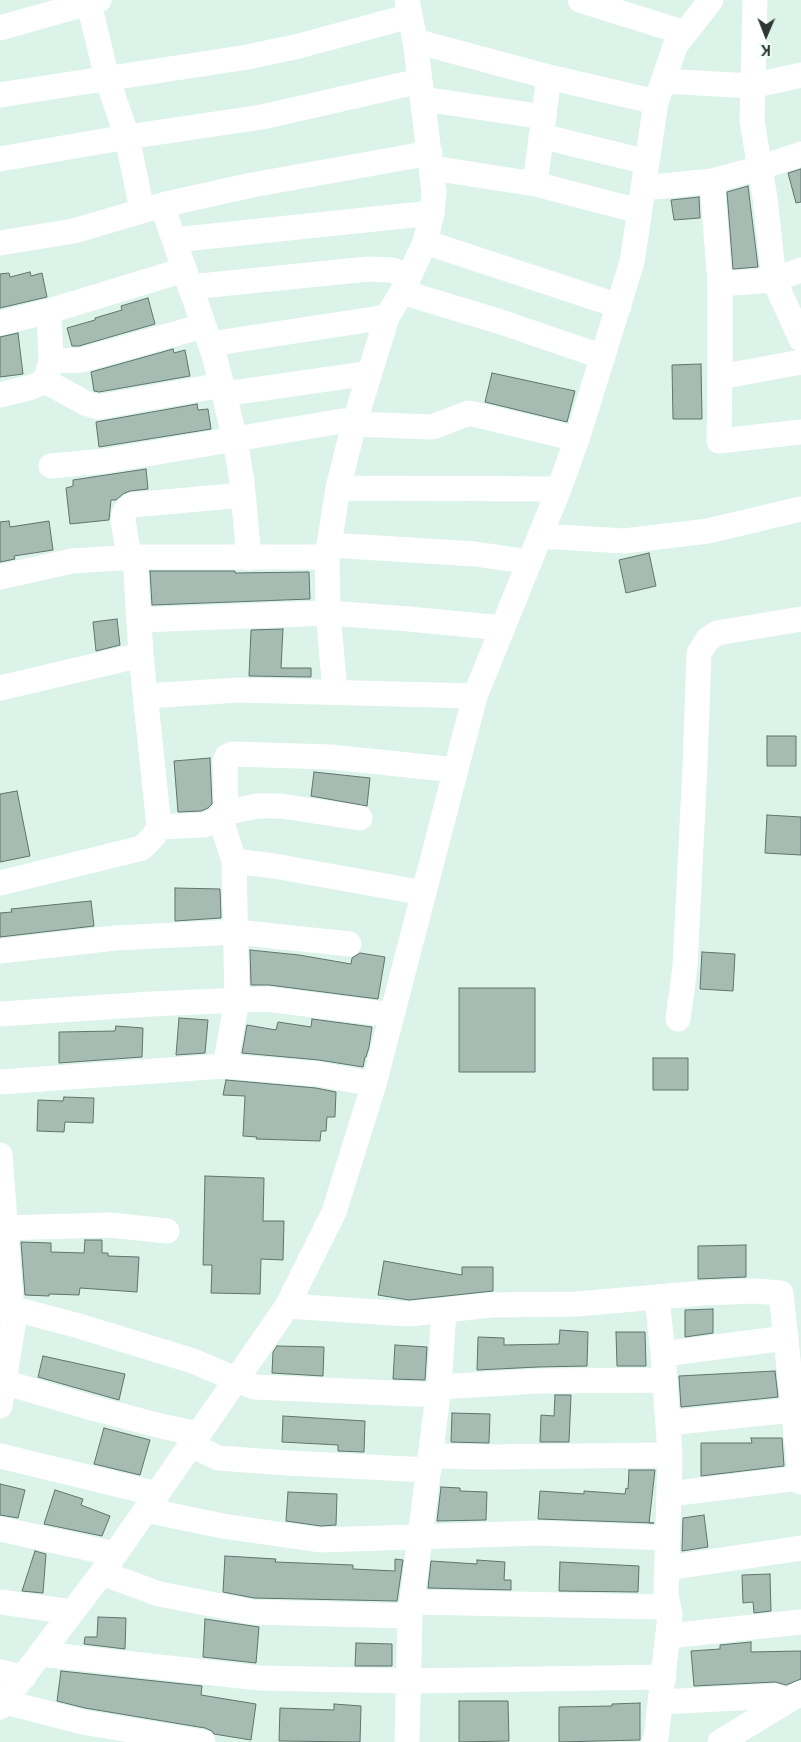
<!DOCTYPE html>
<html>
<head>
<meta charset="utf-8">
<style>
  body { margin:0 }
  #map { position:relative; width:801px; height:1742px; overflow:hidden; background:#dbf3e9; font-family:Inter,sans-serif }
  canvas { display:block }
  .north { position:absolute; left:741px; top:10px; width:50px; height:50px; -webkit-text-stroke:4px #ecfff7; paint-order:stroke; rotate:181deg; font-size:14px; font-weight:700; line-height:20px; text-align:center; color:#2e3733 }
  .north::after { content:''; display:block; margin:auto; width:18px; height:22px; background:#2e3733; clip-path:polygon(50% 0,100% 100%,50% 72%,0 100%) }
</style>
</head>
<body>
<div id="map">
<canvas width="801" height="1742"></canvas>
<div class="north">K</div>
</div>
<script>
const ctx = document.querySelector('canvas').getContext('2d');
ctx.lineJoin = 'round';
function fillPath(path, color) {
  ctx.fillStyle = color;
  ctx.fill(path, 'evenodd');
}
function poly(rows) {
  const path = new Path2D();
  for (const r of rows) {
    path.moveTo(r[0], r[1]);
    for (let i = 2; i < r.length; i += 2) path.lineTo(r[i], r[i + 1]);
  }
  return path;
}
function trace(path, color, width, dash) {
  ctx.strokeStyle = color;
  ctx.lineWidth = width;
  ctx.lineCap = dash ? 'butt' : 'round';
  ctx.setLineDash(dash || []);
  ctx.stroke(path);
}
const building = poly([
  [801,169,801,202,796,203,788,173,801,169],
  [748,186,758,267,733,269,727,192,748,186],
  [699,197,700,218,674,220,671,200,699,197],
  [30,272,31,276,42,273,47,297,0,308,0,274,9,273,10,277,30,272],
  [148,298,155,324,79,346,72,346,67,328,95,320,95,318,122,310,121,306,148,298],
  [18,333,23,374,0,377,0,337,18,333],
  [173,349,174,353,185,350,190,376,99,392,94,391,91,372,173,349],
  [701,364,702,419,673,419,672,365,701,364],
  [492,373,575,391,567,422,485,402,492,373],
  [197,404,198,410,208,409,211,429,99,447,96,422,197,404],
  [146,469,148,489,130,491,123,494,116,500,111,500,109,520,70,524,66,488,73,486,73,480,146,469],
  [9,521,10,527,49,521,53,550,14,556,15,559,0,562,0,522,9,521],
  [649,553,656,586,626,593,619,560,649,553],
  [150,571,235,571,235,573,309,572,310,599,152,605,150,571],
  [117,619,120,645,96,651,93,622,117,619],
  [283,629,281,668,311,668,311,677,249,676,251,630,283,629],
  [767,736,796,736,796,766,767,766,767,736],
  [210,758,212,804,208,808,201,811,178,812,174,761,210,758],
  [314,772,370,778,367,806,311,796,314,772],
  [17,791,30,856,0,862,0,794,17,791],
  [767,815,801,817,801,855,765,853,767,815],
  [175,888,220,889,221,918,175,921,175,888],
  [91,901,94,926,0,937,0,913,12,912,11,909,91,901],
  [250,950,299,955,351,964,352,958,360,953,385,957,378,999,269,985,251,985,250,950],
  [702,952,735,954,733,991,700,989,702,952],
  [459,988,535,988,535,1072,459,1072,459,988],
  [179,1018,208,1020,205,1053,176,1055,179,1018],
  [312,1019,372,1027,369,1047,366,1057,365,1057,363,1067,319,1060,242,1053,247,1025,276,1030,278,1022,311,1027,312,1019],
  [116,1026,143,1028,142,1057,59,1063,59,1032,115,1031,116,1026],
  [653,1058,688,1058,688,1090,653,1090,653,1058],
  [226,1080,316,1088,336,1092,335,1117,327,1117,326,1131,321,1131,320,1141,256,1139,257,1137,243,1136,245,1096,223,1095,226,1080],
  [64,1097,94,1098,93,1123,65,1122,64,1132,37,1131,38,1100,63,1101,64,1097],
  [205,1176,264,1178,263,1221,284,1221,283,1260,261,1259,260,1294,211,1293,212,1265,203,1265,205,1176],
  [85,1240,102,1240,102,1253,108,1253,108,1256,139,1257,137,1292,80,1288,79,1295,49,1294,49,1296,25,1295,21,1242,51,1243,51,1252,84,1253,85,1240],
  [746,1245,746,1277,698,1279,698,1246,746,1245],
  [384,1261,462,1275,462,1267,493,1267,493,1291,409,1300,378,1295,384,1261],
  [713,1309,713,1333,685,1337,685,1310,713,1309],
  [560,1330,588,1332,587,1366,538,1367,477,1370,478,1337,504,1338,504,1345,559,1344,560,1330],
  [616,1332,645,1332,646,1366,617,1366,616,1332],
  [395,1345,427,1347,425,1380,393,1379,395,1345],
  [277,1346,324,1347,323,1376,272,1373,273,1352,277,1346],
  [43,1356,125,1374,119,1400,38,1377,43,1356],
  [775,1371,778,1397,681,1407,679,1376,775,1371],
  [555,1395,571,1395,569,1442,540,1442,541,1415,554,1416,555,1395],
  [452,1413,490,1414,489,1443,451,1442,452,1413],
  [283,1416,365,1421,364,1452,338,1451,338,1445,282,1442,283,1416],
  [104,1428,150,1440,140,1475,94,1464,104,1428],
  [751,1438,782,1438,784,1466,701,1476,701,1443,752,1443,751,1438],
  [629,1470,655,1470,649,1523,654,1523,538,1519,540,1491,584,1494,584,1491,625,1494,626,1488,628,1489,629,1470],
  [0,1484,25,1490,18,1518,0,1515,0,1484],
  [441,1487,460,1488,460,1491,487,1492,486,1520,437,1521,441,1487],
  [55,1490,83,1499,81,1505,110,1516,102,1536,44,1524,55,1490],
  [288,1492,337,1494,336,1525,321,1526,286,1521,288,1492],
  [704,1515,708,1547,682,1551,683,1518,704,1515],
  [35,1551,46,1554,43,1593,22,1591,35,1551],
  [225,1556,276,1559,275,1562,353,1565,353,1569,395,1571,395,1559,403,1560,397,1601,254,1598,223,1592,225,1556],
  [477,1560,505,1562,504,1580,511,1580,511,1590,428,1588,431,1561,477,1564,477,1560],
  [560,1562,639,1566,638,1592,559,1591,560,1562],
  [770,1574,771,1611,754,1613,753,1602,743,1603,742,1575,770,1574],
  [98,1617,126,1618,125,1649,84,1644,85,1637,97,1637,98,1617],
  [205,1619,259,1627,256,1663,203,1657,205,1619],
  [751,1642,751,1652,801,1651,801,1679,786,1685,775,1682,694,1686,691,1651,720,1649,720,1645,751,1642],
  [356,1643,392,1644,392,1666,355,1666,356,1643],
  [61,1671,202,1686,201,1695,256,1704,251,1740,214,1734,212,1731,205,1728,85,1708,57,1701,61,1671],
  [459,1701,508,1701,509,1741,459,1742,459,1701],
  [640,1703,640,1740,559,1742,559,1707,612,1706,612,1704,640,1703],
  [334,1704,361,1706,360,1742,279,1741,280,1708,334,1710,334,1704]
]);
fillPath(building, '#a6bcb3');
trace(building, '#5f746c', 1);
trace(poly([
  [88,0,107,78,127,137,142,210],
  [580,0,685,33],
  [755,0,752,121,765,198,774,280,801,339],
  [0,28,99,0],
  [415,41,549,77,535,184,639,211],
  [549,77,656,102],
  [663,81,752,86,801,75],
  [0,95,248,57,299,46,410,16],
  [423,99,544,117],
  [541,136,647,162],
  [0,159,127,137,262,117,420,81],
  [432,168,535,184],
  [712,181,720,284,720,377,801,362],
  [643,188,712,181,759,168,801,154],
  [162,205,214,355,224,394,235,440,242,482,249,558],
  [174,240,432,213],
  [425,242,619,306],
  [0,243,74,231,162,205,252,185,430,153],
  [720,284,774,280,801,270],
  [190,287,368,269,392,270,409,276],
  [402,292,501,322,603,357],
  [0,323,49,311,184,270],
  [210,344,387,317],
  [51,361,81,360,203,326],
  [720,377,719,441,801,432],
  [45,381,85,403,98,407,222,385],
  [224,394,370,373],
  [0,395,32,387,45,381,51,361,49,311],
  [51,466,105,461,342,421,354,424,432,427,469,413,577,439],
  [338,488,559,489],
  [540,536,624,541,708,531,801,509],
  [329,545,475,554,530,562],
  [129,557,123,520,124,514,127,509,132,505,243,495],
  [0,577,72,561,135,557,327,557],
  [139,620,328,613,409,619,503,628],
  [0,688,141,655],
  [335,691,328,613,327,557,338,488,354,424,387,317,402,292,425,242,432,213,434,192,415,41,407,0],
  [147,696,239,690,475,696],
  [224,813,257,806,281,806,360,818],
  [220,817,234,861,237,1000,225,1066],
  [159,827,204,825,215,821,220,817,226,808,225,761,227,756,232,754,331,757,456,770],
  [234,861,274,866,424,893],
  [0,883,142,848,153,837,159,827,141,655,135,557],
  [0,951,115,938,236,932,349,944],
  [0,1014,151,1004,267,999,392,1015],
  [678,1019,685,967,695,766,699,653,707,640,717,633,801,619],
  [0,1082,225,1066,318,1074,374,1084],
  [0,1155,13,1326,0,1406],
  [0,1228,110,1225,167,1231],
  [287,1306,409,1314,491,1305,577,1304,703,1293,754,1291,781,1293,801,1482],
  [11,1308,79,1326,193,1361,254,1387,438,1395],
  [663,1354,786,1338],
  [0,1381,92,1408,165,1427,199,1434],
  [439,1387,539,1381,665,1380],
  [668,1423,793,1410],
  [191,1445,218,1458,288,1463,429,1470],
  [0,1456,157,1494],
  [431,1456,487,1457,670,1455],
  [670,1494,801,1478],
  [146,1510,222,1526,320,1540,539,1533,668,1538],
  [0,1529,115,1554],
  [667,1568,801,1548],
  [102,1573,159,1594,252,1612,410,1616],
  [0,1602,72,1612],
  [412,1602,662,1607,669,1611],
  [668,1636,801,1622],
  [41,1654,259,1678,408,1681,664,1677],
  [0,1672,24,1677],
  [5,1702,82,1722,203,1742],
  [661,1702,776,1696,786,1702],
  [0,1707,102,1573,279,1318,287,1306,334,1212,374,1084,475,696,559,489,577,439,632,262,656,102,675,46,711,0],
  [407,1742,410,1616,439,1387,444,1310],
  [654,1742,656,1738,670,1615,666,1595,670,1455,663,1354,657,1298],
  [720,1742,801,1693]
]), '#fff', 25);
</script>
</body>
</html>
